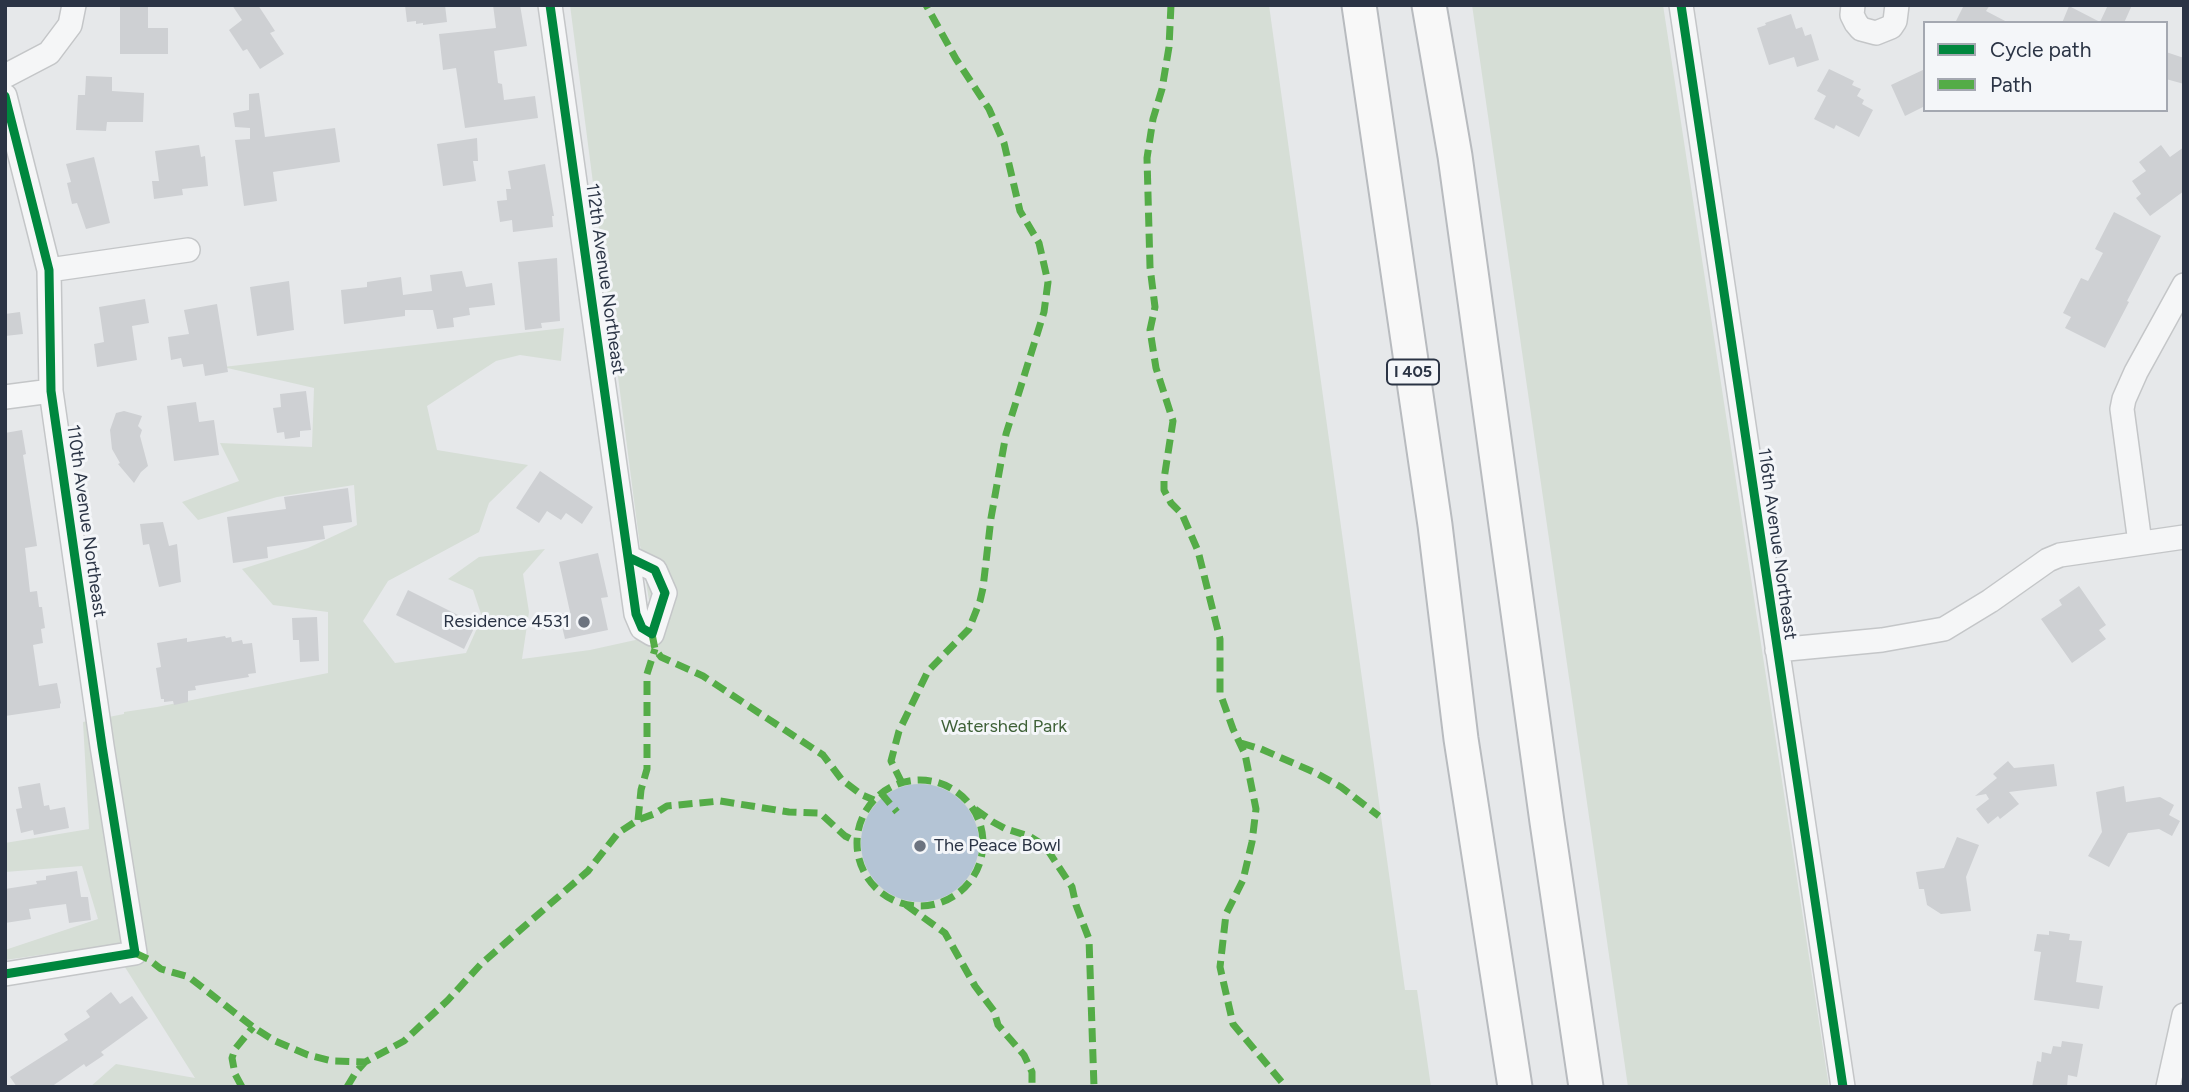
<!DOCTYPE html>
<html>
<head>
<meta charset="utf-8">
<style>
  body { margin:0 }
  #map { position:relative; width:2189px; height:1092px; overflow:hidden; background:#e6e8ea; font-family:Figtree,sans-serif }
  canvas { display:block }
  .frame { position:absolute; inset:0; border:7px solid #2b3445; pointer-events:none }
  .legend { position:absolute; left:1923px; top:21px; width:245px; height:91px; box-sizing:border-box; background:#f4f6f9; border:2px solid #a4a8b1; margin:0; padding:9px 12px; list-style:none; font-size:21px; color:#2b3445 }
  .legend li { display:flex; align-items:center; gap:14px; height:35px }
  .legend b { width:35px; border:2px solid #a4a8b1 }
</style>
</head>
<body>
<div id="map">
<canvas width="2189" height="1092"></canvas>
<div class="frame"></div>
<ul class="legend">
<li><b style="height:9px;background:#00873e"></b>Cycle path</li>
<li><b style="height:9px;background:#54ac47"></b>Path</li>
</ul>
</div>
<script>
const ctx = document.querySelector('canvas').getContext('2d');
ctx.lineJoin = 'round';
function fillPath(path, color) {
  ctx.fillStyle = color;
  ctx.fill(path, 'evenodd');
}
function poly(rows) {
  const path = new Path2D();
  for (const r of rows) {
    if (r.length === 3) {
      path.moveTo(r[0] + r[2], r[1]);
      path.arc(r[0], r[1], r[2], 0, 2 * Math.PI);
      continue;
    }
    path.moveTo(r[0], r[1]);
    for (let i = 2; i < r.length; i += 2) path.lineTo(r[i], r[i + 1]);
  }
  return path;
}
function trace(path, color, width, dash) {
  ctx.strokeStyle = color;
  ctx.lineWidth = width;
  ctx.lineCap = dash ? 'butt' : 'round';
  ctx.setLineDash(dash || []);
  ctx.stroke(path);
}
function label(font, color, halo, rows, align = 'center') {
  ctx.font = font + ' Figtree,sans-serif';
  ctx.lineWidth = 6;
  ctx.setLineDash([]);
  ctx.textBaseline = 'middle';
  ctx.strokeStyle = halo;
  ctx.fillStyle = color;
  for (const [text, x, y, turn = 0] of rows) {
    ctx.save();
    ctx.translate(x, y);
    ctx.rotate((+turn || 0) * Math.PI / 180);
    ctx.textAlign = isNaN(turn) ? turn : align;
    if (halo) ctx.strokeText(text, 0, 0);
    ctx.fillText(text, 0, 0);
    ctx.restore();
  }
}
fillPath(poly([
  [570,5,1269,5,1405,990,1417,990,1431,1087,90,1087,116,1064,195,1078,111,945,5,960,5,950,98,919,82,866,5,872,5,843,89,829,83,722,124,714,124,712,157,707,328,673,328,612,273,605,242,569,308,548,357,525,354,485,277,497,198,520,182,502,239,481,220,443,312,447,314,388,223,367,564,328,561,361,520,355,496,361,427,406,437,450,528,465,489,503,479,532,388,581,363,621,395,663,466,653,482,617,473,590,448,579,479,557,545,549,523,574,529,612,522,659,590,650,649,637,654,631,639,539],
  [1472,5,1663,5,1829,1087,1628,1087]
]), '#d6ded6');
fillPath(poly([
  [920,843,59]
]), '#b4c4d5');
fillPath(poly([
  [232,5,258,5,275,31,270,33,284,54,260,69,247,49,243,51,229,30,242,20],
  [405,5,445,5,447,22,423,25,423,23,416,24,416,21,407,22],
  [493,5,520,5,527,46,494,51,498,83,502,84,504,100,535,96,538,118,465,128,456,68,443,70,439,34,496,28],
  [1964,5,1990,5,1986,11,2009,23,1955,23],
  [2108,5,2132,5,2124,23,2062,23,2069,6,2100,22],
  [120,6,148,6,148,28,168,28,168,54,120,54],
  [1791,14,1796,29,1802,27,1805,36,1811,34,1819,60,1797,67,1794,57,1769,65,1757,28,1766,25,1765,23],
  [2166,52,2184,58,2184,84,2166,79],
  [1829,69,1854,81,1852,85,1861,89,1857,96,1864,100,1862,104,1873,110,1859,137,1836,125,1834,129,1814,119,1826,96,1817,91],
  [1925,69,1925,106,1905,116,1891,85],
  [86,76,112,77,112,91,144,93,143,122,107,122,106,131,76,130,78,95,85,95],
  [259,93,265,137,335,128,340,162,273,172,277,201,244,206,235,140,250,139,250,128,235,127,233,113,249,110,249,94],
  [477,138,478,161,473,161,476,181,443,186,437,144],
  [199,145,201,157,205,156,208,186,182,189,183,195,154,199,152,181,159,181,155,151],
  [2161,145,2170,157,2184,147,2184,191,2150,216,2136,198,2141,194,2132,181,2146,171,2139,162],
  [94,157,110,223,86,229,77,203,72,204,67,183,71,182,66,164],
  [545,164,554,216,552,216,553,227,513,232,512,220,500,222,497,201,507,200,506,189,511,189,508,171],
  [2114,212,2161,236,2127,301,2129,302,2105,348,2065,328,2071,317,2063,313,2081,278,2088,281,2103,253,2095,249],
  [557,258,560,321,541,323,542,328,525,330,518,262],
  [462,271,466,287,492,283,495,305,469,308,470,315,453,318,454,327,437,329,433,310,405,310,405,316,344,324,341,290,367,287,367,282,401,277,403,295,432,291,430,275],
  [289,281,294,330,257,336,250,287],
  [145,299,149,323,132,326,137,360,97,367,94,344,104,342,99,307],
  [217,304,228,372,205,376,203,364,183,367,181,358,171,360,168,337,189,334,184,310],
  [20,312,23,334,5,336,5,314],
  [306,391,311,430,300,431,300,437,285,439,284,432,277,433,273,408,281,407,280,394],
  [196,402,199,422,214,420,219,455,174,461,167,406],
  [124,411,142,416,138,426,142,430,140,436,148,466,141,472,134,483,118,464,120,463,112,449,110,430,116,413],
  [22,430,26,454,23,455,37,546,25,548,30,592,37,591,39,607,42,607,45,628,41,629,43,643,33,645,39,686,57,683,61,703,60,704,60,708,5,716,5,433],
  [540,471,593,507,582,524,566,513,561,520,547,511,539,523,516,508],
  [348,488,352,522,323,526,325,539,267,547,268,558,233,563,227,517,286,509,284,497],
  [163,522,169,546,177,544,181,582,159,587,149,544,143,545,140,524],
  [598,553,608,597,601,598,608,630,565,639,559,614,570,612,559,562],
  [2079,586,2106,625,2099,630,2106,639,2072,663,2041,619,2062,605,2059,600],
  [408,590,476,624,464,649,396,615],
  [317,617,319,661,300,662,299,640,293,640,292,618],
  [225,636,226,638,231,637,232,642,242,640,243,644,252,643,256,673,248,674,249,677,195,686,196,690,188,691,188,702,174,705,173,701,164,702,164,699,161,699,156,668,161,667,157,643,187,638,187,642],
  [2008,761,2014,768,2054,764,2057,786,2009,792,2019,804,2000,819,1998,816,1988,824,1976,809,1989,799,1986,794,1975,796,1997,778,1993,774],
  [40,783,44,806,49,805,50,810,65,807,69,828,34,835,33,830,21,833,16,809,22,808,18,787],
  [2124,786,2126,802,2160,797,2174,805,2169,815,2180,821,2172,836,2159,829,2128,833,2109,867,2088,856,2102,832,2096,792],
  [1957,837,1979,845,1966,877,1971,911,1941,914,1927,905,1924,889,1919,889,1916,872,1944,868],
  [77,871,81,897,88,897,91,920,69,923,66,904,29,909,31,919,5,923,5,889,37,884,36,881,46,880,46,876],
  [2049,931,2070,934,2069,940,2082,941,2076,982,2103,986,2099,1009,2034,1000,2041,952,2034,951,2037,934,2049,935],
  [111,992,120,1004,132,996,148,1018,101,1052,104,1055,86,1067,84,1064,51,1087,17,1087,10,1077,68,1040,64,1034,90,1017,86,1011],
  [2062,1041,2083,1044,2077,1077,2068,1075,2067,1087,2032,1087,2037,1061,2041,1062,2042,1052,2051,1054,2053,1046,2061,1047]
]), '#ced0d3');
const minor = poly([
  [550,5,636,614,642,628,652,634,665,593,655,570,628,557],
  [1681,5,1843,1087],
  [1853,5,1852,15,1856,23,1861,29,1876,33,1891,27,1895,21,1897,5],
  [5,76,49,53,70,25,74,5],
  [5,96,49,270,51,391,102,746,135,953,5,974],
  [49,270,188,250],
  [5,397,51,391],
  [2140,543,2122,409,2124,399,2136,372,2184,285],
  [1777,650,1882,640,1944,629,1990,601,2048,560,2060,555,2184,537],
  [2168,1087,2184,1015]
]);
const highway = poly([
  [1359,5,1435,525,1461,739,1515,1087],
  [1429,5,1455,156,1547,822,1586,1087]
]);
trace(minor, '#c4c6c8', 26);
trace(highway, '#b8bbbf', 37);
trace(minor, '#f5f6f7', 23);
trace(highway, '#f8f8f8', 33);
trace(poly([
  [1171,5,1169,47,1162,89,1153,119,1147,158,1150,267,1155,307,1150,330,1156,368,1173,421,1164,479,1164,490,1171,503,1182,514,1198,551,1220,639,1220,693,1233,729,1245,754,1256,809,1252,842,1243,880,1226,914,1220,967,1233,1024,1286,1087],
  [652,634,655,649,661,657,703,676,823,755,842,780,862,795,874,800],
  [1241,743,1261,749,1316,773,1341,787,1379,816],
  [920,843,63],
  [902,783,891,761,899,731,928,671,969,629,980,601,983,588,991,518,1006,434,1044,312,1048,282,1039,243,1020,211,1004,143,989,109,956,59,926,5],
  [881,793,897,812],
  [975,809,993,822,1006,829,1029,836,1045,846,1072,887,1076,905,1089,939,1094,1087],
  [638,820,641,790,647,769,647,674,655,649],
  [906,905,945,933,975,986,994,1011,998,1025,1024,1055,1032,1072,1032,1087],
  [135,953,148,959,161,969,189,977,253,1027,275,1041,308,1055,332,1061,365,1062,404,1041,448,1000,481,964,588,871,618,833,638,820,654,814,667,806,720,801,789,812,820,813,845,836,857,842],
  [242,1087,235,1074,232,1058,235,1049,253,1027],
  [347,1087,356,1072,365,1062]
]), '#54ac47', 7, [14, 7]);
trace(poly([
  [550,5,636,614,642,628,652,634,665,593,655,570,628,557],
  [1681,5,1843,1087],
  [5,96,49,270,51,391,102,746,135,953,5,974]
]), '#00873e', 9);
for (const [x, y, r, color] of [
  [584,622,7,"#6c737f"],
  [920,846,7,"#6c737f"]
]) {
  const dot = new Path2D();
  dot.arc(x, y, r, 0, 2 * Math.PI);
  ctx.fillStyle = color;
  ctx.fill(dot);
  trace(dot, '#f4f6f9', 2.5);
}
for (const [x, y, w] of [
  [1413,372,52]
]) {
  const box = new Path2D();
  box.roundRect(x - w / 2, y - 12.5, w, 25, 5);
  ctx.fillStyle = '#f4f6f9';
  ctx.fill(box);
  trace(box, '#2b3445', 2);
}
label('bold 16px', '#2b3445', null, [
  ["I 405",1413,372]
]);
label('18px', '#2b3445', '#f4f6f9', [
  ["112th Avenue Northeast",605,279,82],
  ["110th Avenue Northeast",86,521,82],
  ["116th Avenue Northeast",1777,544,82]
]);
label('18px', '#2b3445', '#f4f6f9', [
  ["Residence 4531",570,622],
  ["The Peace Bowl",934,846,"left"]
], 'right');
label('18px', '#3f6138', '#f4f6f9', [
  ["Watershed Park",1004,727]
]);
</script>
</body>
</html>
